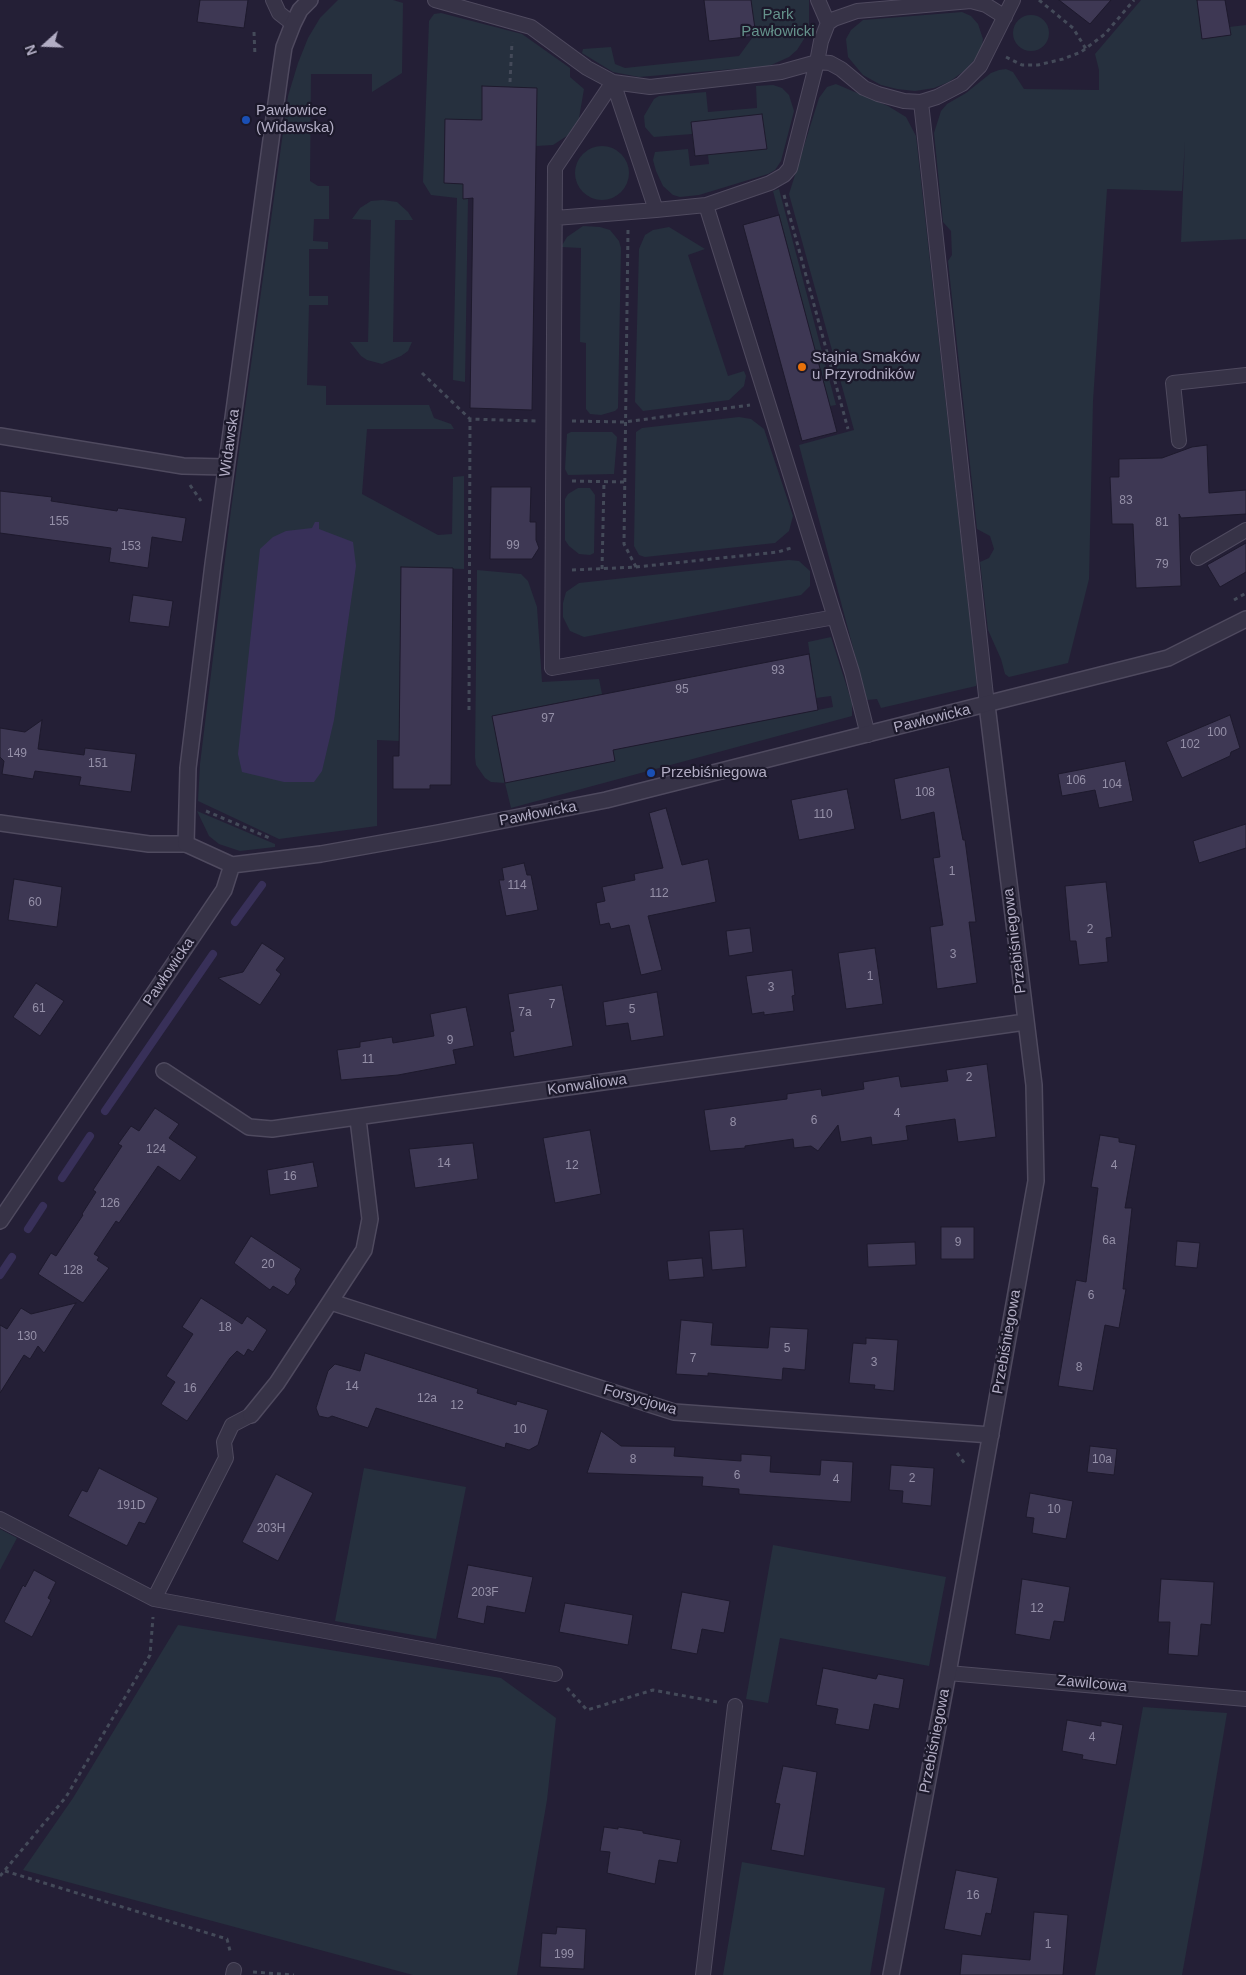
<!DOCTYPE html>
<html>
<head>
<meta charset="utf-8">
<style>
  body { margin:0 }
  #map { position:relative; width:1246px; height:1975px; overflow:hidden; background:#241f36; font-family:Helvetica,sans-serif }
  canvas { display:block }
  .north { position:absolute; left:20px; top:20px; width:50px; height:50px; -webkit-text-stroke:4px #1c192b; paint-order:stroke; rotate:250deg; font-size:14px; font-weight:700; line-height:20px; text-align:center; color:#b2adc4 }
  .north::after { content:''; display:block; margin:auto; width:18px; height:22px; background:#b2adc4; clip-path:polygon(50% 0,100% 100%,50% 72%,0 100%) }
</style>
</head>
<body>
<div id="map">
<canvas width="1246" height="1975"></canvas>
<div class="north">N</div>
</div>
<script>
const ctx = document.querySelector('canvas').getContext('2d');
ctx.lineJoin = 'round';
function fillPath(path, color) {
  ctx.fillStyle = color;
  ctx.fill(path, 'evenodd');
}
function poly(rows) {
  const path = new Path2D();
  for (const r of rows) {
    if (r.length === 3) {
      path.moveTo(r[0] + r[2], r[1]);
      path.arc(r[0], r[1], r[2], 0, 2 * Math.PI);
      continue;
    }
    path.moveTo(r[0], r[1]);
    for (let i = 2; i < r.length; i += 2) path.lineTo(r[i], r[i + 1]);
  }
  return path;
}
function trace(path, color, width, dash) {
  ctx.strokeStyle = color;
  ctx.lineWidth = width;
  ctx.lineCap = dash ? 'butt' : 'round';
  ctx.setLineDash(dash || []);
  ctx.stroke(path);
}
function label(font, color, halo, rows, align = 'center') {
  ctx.font = font + ' Helvetica,sans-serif';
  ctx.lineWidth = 4.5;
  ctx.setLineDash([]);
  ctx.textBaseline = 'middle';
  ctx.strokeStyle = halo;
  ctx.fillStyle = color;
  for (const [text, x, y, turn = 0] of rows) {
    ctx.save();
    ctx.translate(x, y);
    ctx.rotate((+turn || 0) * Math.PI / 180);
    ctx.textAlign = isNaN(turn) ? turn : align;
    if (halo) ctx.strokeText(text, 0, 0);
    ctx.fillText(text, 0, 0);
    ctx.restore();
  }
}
fillPath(poly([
  [338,0,393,0,403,3,402,73,372,92,372,74,311,74,310,181,318,186,329,186,329,219,314,219,313,241,328,242,328,249,309,249,309,296,328,296,328,305,309,305,307,385,326,386,326,405,429,405,434,418,451,424,454,429,367,429,362,494,438,535,452,534,453,477,464,476,464,569,401,567,399,741,377,740,377,826,279,839,198,801,200,764,231,510,288,96,298,63,308,38,320,18],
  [751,0,809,0,809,31,797,50,789,57,769,66,639,77,613,72,582,53,583,49,611,47,615,64,625,68,739,56,755,34],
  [1141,0,1197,0,1202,39,1230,35,1229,27,1246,25,1246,239,1181,242,1185,141,1182,191,1107,189,1093,401,1089,579,1068,663,1009,677,1005,674,1001,659,988,630,980,562,989,558,994,549,990,536,977,529,948,261,952,255,951,231,943,222,934,133,941,111,947,104,966,93,991,73,999,70,1006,69,1013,72,1024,89,1099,90,1099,70,1095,54],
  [962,12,971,16,978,24,983,39,981,53,964,71,949,82,934,88,915,91,897,89,881,85,863,75,848,57,846,39,851,30,863,20],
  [441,13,522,34,570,68,570,77,584,89,578,124,573,132,553,145,536,146,536,88,483,86,482,120,445,119,444,183,463,184,463,198,468,199,465,382,453,380,457,198,431,195,423,182,429,21,434,14],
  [1031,33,18],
  [836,84,888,106,906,117,916,136,977,682,976,686,881,708,877,699,867,700,799,445,854,430,789,194,819,98,827,87],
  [773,85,782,88,789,95,794,111,781,161,775,170,768,174,699,195,680,197,673,195,663,186,656,171,653,160,655,152,688,149,690,166,709,164,708,155,695,156,692,134,654,137,651,134,645,127,644,116,654,99,659,96,706,92,708,112,757,108,756,86],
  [602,173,27],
  [779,189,836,405,830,406,773,191],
  [383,200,397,202,408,212,413,220,395,220,393,342,412,342,408,351,401,356,382,364,367,360,361,356,350,342,368,342,371,220,352,219,360,208,371,201],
  [583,226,600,227,610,230,619,241,621,248,618,408,615,411,601,415,590,414,586,409,586,343,580,342,581,248,561,247,567,237],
  [669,227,705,249,688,255,728,376,744,371,746,376,744,386,729,400,643,411,635,402,639,249,645,235,653,230],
  [739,417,751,419,764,429,793,516,789,531,775,543,645,557,639,555,634,546,636,432,642,428],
  [612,432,617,437,614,474,568,475,565,469,567,434,571,432],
  [578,488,590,488,595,495,594,553,590,555,579,554,569,546,565,540,565,499,568,494],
  [789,560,799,561,810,571,810,586,801,595,584,637,570,631,563,617,563,603,566,592,579,583],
  [477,570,521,574,528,581,537,607,542,682,599,679,602,694,492,716,506,782,615,761,613,750,833,707,831,696,816,698,808,642,831,637,852,703,852,716,511,808,505,783,491,782,485,778,476,765,475,757],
  [197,811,275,844,275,847,240,851,219,844,209,836],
  [364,1468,466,1487,436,1639,335,1621],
  [0,1529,17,1538,0,1570],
  [773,1545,946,1577,929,1666,780,1638,768,1703,746,1699],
  [178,1625,501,1678,556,1718,547,1800,517,1975,413,1975,23,1870,73,1798],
  [1143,1707,1227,1713,1202,1864,1182,1975,1095,1975],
  [742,1862,885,1888,870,1975,723,1975]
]), '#26303e');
fillPath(poly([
  [315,522,319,522,319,529,353,542,356,566,334,720,322,771,314,782,284,782,242,772,238,754,260,549,273,537,286,531,312,528]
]), '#383059');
trace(poly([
  [235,922,262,885],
  [105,1111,213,954],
  [62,1178,90,1136],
  [28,1229,43,1206],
  [0,1275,12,1257]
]), '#383059', 8);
const building = poly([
  [200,0,248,0,244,28,197,22,200,0],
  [704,0,751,0,756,36,709,41,704,0],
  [1059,0,1111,0,1090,24,1059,0],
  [1197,0,1225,0,1231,35,1202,39,1197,0],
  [482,86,537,88,532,410,470,408,473,198,463,199,463,184,444,183,445,119,482,120,482,86],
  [762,114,767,149,695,156,691,122,762,114],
  [779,215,837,432,802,441,743,225,779,215],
  [1207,445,1209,493,1246,490,1246,514,1181,518,1179,514,1181,586,1136,588,1133,524,1112,524,1110,477,1119,477,1119,459,1162,458,1192,447,1207,445],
  [491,487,531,487,530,522,536,522,536,540,539,548,532,559,490,559,491,487],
  [0,491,52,497,51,501,117,511,118,508,186,518,182,542,152,537,148,568,109,562,111,548,0,533,0,491],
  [1246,543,1246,572,1220,587,1207,565,1246,543],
  [401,567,453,568,451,785,430,785,430,789,393,789,393,756,399,756,401,567],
  [133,595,173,601,169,627,129,622,133,595],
  [809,654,818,710,613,750,615,761,505,783,492,716,809,654],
  [1230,715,1240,748,1231,752,1230,756,1182,778,1166,742,1230,715],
  [42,720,38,749,84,755,85,748,136,754,131,792,79,785,81,777,35,771,33,779,2,774,4,761,0,757,0,728,25,732,42,720],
  [1125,761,1133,801,1099,808,1095,790,1062,796,1058,774,1125,761],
  [949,767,963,840,965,840,976,922,969,922,977,983,937,989,930,927,943,925,933,858,940,857,934,812,901,820,894,779,949,767],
  [847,789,855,829,799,840,791,800,847,789],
  [666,808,682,865,708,859,716,902,648,916,662,970,641,975,629,925,611,929,609,923,600,925,596,903,605,901,602,887,635,880,634,874,663,868,649,813,666,808],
  [1246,824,1246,848,1199,863,1193,841,1246,824],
  [524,863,527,875,531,875,538,910,506,916,499,880,504,880,502,868,524,863],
  [14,879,62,887,57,927,8,920,14,879],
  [1106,882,1112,937,1106,938,1108,962,1079,965,1076,941,1070,941,1065,886,1106,882],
  [750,928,753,952,729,956,726,931,750,928],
  [262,943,285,958,276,970,281,974,260,1005,218,978,243,972,262,943],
  [875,948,883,1004,846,1009,838,953,875,948],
  [792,970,795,995,792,996,794,1011,764,1015,764,1012,752,1014,746,976,792,970],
  [36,983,64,1001,40,1036,13,1017,36,983],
  [562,985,573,1046,514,1057,510,1032,514,1031,508,994,562,985],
  [657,992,664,1036,631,1041,628,1023,606,1026,603,1002,657,992],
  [466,1007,474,1046,453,1050,456,1064,398,1075,341,1080,337,1050,360,1047,360,1042,392,1037,393,1043,434,1036,430,1014,466,1007],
  [987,1064,996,1137,958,1142,955,1119,906,1126,908,1140,872,1145,871,1137,841,1142,838,1125,818,1151,811,1146,794,1148,793,1139,745,1146,745,1148,710,1151,704,1110,787,1099,787,1094,821,1089,822,1096,864,1089,863,1082,899,1076,901,1087,948,1081,946,1070,987,1064],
  [155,1108,179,1124,169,1138,197,1157,180,1181,158,1166,119,1223,116,1221,94,1254,99,1257,97,1260,109,1268,83,1303,38,1274,51,1253,56,1256,83,1215,82,1214,96,1192,93,1190,122,1146,118,1144,131,1126,139,1131,155,1108],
  [590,1130,601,1194,555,1203,543,1138,590,1130],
  [1100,1135,1119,1138,1119,1142,1136,1145,1125,1208,1132,1208,1123,1289,1126,1289,1119,1328,1105,1325,1093,1391,1058,1386,1076,1280,1086,1282,1098,1188,1091,1187,1100,1135],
  [473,1143,478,1179,415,1188,409,1149,473,1143],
  [313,1162,318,1187,270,1195,267,1170,313,1162],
  [941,1227,974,1227,974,1259,941,1259,941,1227],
  [743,1229,746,1267,712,1270,709,1231,743,1229],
  [251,1236,301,1269,295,1279,296,1284,288,1295,273,1286,270,1290,234,1263,251,1236],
  [1177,1241,1200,1243,1197,1268,1175,1266,1177,1241],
  [915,1242,916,1265,868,1267,867,1244,915,1242],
  [702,1258,704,1277,669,1280,667,1261,702,1258],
  [201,1298,242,1324,247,1316,267,1330,253,1352,248,1349,244,1356,237,1351,230,1358,187,1421,161,1404,175,1382,166,1376,193,1334,182,1327,201,1298],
  [76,1303,44,1353,38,1346,30,1359,24,1355,0,1393,0,1325,7,1329,21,1308,31,1314,76,1303],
  [681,1320,713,1323,711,1345,768,1348,770,1327,808,1329,805,1370,783,1368,782,1380,708,1373,708,1376,676,1374,681,1320],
  [866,1338,898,1340,894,1391,874,1389,875,1385,849,1383,853,1343,866,1344,866,1338],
  [365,1353,478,1389,477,1393,516,1405,517,1401,548,1410,538,1445,529,1450,506,1443,505,1448,376,1408,368,1428,332,1416,328,1418,319,1416,316,1408,328,1371,335,1364,360,1371,365,1353],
  [601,1431,621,1446,675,1447,674,1456,741,1461,741,1454,771,1456,770,1472,820,1475,821,1460,853,1462,851,1502,739,1494,739,1489,702,1486,703,1477,587,1473,601,1431],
  [1090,1446,1117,1449,1114,1475,1087,1472,1090,1446],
  [891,1465,934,1468,931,1506,902,1503,903,1491,889,1490,891,1465],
  [99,1468,158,1498,145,1524,139,1522,127,1546,68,1516,82,1490,87,1492,99,1468],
  [276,1474,313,1493,278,1561,242,1542,276,1474],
  [1030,1493,1073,1501,1066,1539,1032,1533,1034,1518,1026,1517,1030,1493],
  [468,1565,533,1577,525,1613,487,1606,484,1624,457,1618,468,1565],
  [34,1570,56,1582,48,1598,51,1600,32,1637,4,1622,23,1585,25,1587,34,1570],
  [1022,1579,1070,1587,1064,1622,1054,1621,1050,1640,1015,1634,1022,1579],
  [1161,1579,1214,1582,1211,1625,1201,1624,1198,1656,1168,1654,1170,1622,1158,1622,1161,1579],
  [682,1592,730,1601,724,1633,702,1629,697,1654,671,1649,682,1592],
  [565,1603,633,1615,628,1645,559,1632,565,1603],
  [823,1668,876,1679,878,1674,904,1679,899,1709,874,1704,869,1730,835,1724,838,1709,816,1705,823,1668],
  [1067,1720,1101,1726,1101,1721,1123,1725,1116,1765,1082,1759,1083,1755,1062,1751,1067,1720],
  [783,1766,817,1772,804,1856,771,1850,780,1804,775,1803,783,1766],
  [604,1827,618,1829,618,1827,643,1831,643,1833,681,1840,677,1863,659,1860,655,1884,607,1873,610,1852,600,1851,604,1827],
  [956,1870,998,1878,991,1914,986,1913,981,1936,944,1929,956,1870],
  [1034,1912,1068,1915,1063,1975,960,1975,962,1954,1030,1960,1034,1912],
  [557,1927,586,1929,584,1969,540,1967,542,1933,556,1934,557,1927]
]);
fillPath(building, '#3e3854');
trace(building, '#1e1a2d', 1);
const service = poly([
  [273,0,279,13,293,24],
  [435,0,531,27,587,68,613,82,656,210,706,205,770,183,784,175,790,168,817,62,821,41,828,23,834,19,857,11,971,1,986,5,1005,17],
  [818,0,828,23],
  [921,102,987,705],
  [706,205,852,672,868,735],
  [555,218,656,210],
  [1179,441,1173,383,1246,375],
  [1198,558,1246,530],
  [835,617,552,668,555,168,613,82,650,87,781,72,817,62,830,63,841,69,864,88,878,94,904,101,921,102,937,97,962,84,980,66,1013,0],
  [0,1519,154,1599,555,1674],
  [154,1599,226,1458,224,1442,232,1425,251,1415],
  [948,1673,1246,1699],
  [233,1975,234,1970],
  [703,1975,735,1706]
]);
const minor = poly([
  [0,436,183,466,226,467],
  [0,823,149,844,186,844],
  [164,1071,249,1127,272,1129,1025,1022],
  [331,1302,674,1412,991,1435],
  [251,1415,277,1383,364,1250,370,1219,358,1119],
  [891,1975,948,1673,1036,1181,1034,1085,987,705]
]);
const tertiary = poly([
  [232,865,321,854,438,833,606,800,1168,658,1246,619],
  [232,865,186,844,188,768,213,564,280,74,284,47,293,24,300,10,310,0],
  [0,1221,224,890,232,865]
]);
trace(service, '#4f4a5f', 16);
trace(minor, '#4f4a5f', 18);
trace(tertiary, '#4f4a5f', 18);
trace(poly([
  [1039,0,1073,28,1086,49],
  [254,32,255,56],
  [1006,57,1022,65,1038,65,1063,59,1081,52,1105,34,1134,0],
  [510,82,512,42],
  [784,195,848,429],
  [628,230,624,544,636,567],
  [422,373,470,419,536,421],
  [572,421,625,422,750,405],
  [572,481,624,482],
  [190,485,201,501],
  [602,569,604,482],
  [572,570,636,567,778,552,794,547],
  [1234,600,1246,593],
  [469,710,470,419],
  [206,811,272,839],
  [957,1453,965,1464],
  [567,1688,587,1710,653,1690,717,1702],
  [5,1871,227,1939,230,1951],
  [0,1876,66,1797,150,1655,153,1617],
  [253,1972,294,1975]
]), '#444a59', 3, [4, 4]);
trace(service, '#373347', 14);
trace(minor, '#373347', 15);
trace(tertiary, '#373347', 15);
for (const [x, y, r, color] of [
  [246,120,5,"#1a4fb4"],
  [802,367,5,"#e8710a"],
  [651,773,5,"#1a4fb4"]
]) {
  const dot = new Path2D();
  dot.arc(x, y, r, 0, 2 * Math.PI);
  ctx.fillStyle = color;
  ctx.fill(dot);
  trace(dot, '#1c192b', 2);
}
label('12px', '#9590a8', null, [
  ["83",1126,501],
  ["155",59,522],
  ["81",1162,523],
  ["99",513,546],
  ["153",131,547],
  ["79",1162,565],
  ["93",778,671],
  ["95",682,690],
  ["97",548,719],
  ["100",1217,733],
  ["102",1190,745],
  ["149",17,754],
  ["151",98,764],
  ["106",1076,781],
  ["104",1112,785],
  ["108",925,793],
  ["110",823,815],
  ["1",952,872],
  ["114",517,886],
  ["112",659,894],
  ["60",35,903],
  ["2",1090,930],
  ["3",953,955],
  ["1",870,977],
  ["3",771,988],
  ["7",552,1005],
  ["61",39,1009],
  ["5",632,1010],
  ["7a",525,1013],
  ["9",450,1041],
  ["11",368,1060],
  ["2",969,1078],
  ["4",897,1114],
  ["6",814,1121],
  ["8",733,1123],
  ["124",156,1150],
  ["14",444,1164],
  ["12",572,1166],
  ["4",1114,1166],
  ["16",290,1177],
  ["126",110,1204],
  ["6a",1109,1241],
  ["9",958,1243],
  ["20",268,1265],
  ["128",73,1271],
  ["6",1091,1296],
  ["18",225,1328],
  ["130",27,1337],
  ["5",787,1349],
  ["7",693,1359],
  ["3",874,1363],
  ["8",1079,1368],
  ["14",352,1387],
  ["16",190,1389],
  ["12a",427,1399],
  ["12",457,1406],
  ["10",520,1430],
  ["8",633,1460],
  ["10a",1102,1460],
  ["6",737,1476],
  ["2",912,1479],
  ["4",836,1480],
  ["191D",131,1506],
  ["10",1054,1510],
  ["203H",271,1529],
  ["203F",485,1593],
  ["12",1037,1609],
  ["4",1092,1738],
  ["16",973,1896],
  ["1",1048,1945],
  ["199",564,1955]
]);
label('15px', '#65938c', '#1c192b', [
  ["Park",778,15],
  ["Pawłowicki",778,32]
]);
label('15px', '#b2adc4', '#1c192b', [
  ["Pawłowice",256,111],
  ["(Widawska)",256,128],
  ["Stajnia Smaków",812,358],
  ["u Przyrodników",812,375],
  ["Przebiśniegowa",661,773]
], 'left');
label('15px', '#b2adc4', '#1c192b', [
  ["Widawska",230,443,-82],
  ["Pawłowicka",932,719,-14],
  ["Pawłowicka",538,814,-11],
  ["Przebiśniegowa",1015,941,-97],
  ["Pawłowicka",169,972,-56],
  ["Konwaliowa",587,1085,-8],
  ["Przebiśniegowa",1007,1342,-80],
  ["Forsycjowa",640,1400,16],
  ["Zawilcowa",1092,1684,5],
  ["Przebiśniegowa",935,1741,-79]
]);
</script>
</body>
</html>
